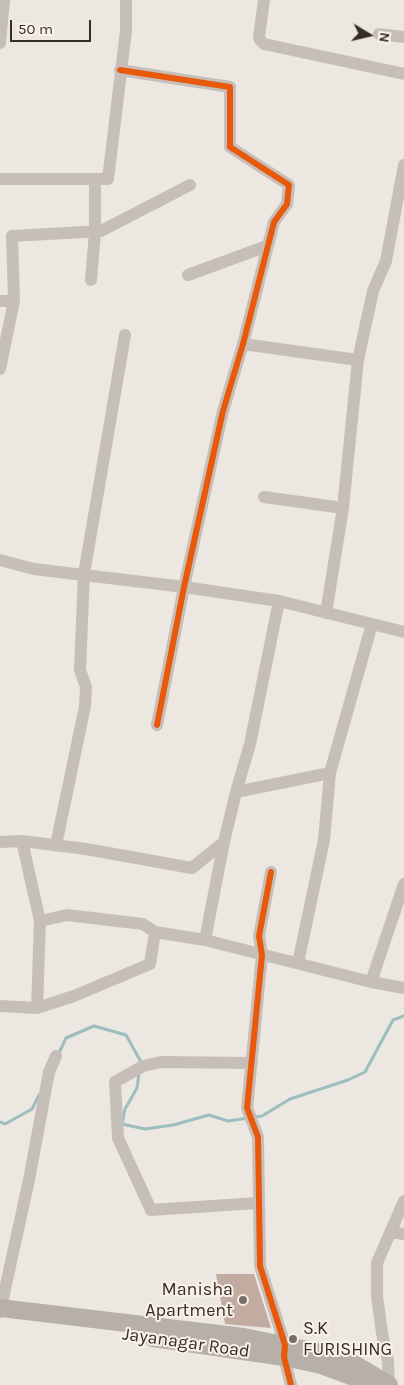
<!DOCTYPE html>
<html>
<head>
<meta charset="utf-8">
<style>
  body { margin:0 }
  #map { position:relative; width:404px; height:1385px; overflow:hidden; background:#ede7e1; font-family:Karla,sans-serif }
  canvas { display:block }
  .north { position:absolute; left:344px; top:10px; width:50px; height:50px; -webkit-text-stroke:4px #faf2e8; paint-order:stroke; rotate:99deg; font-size:14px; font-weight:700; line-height:20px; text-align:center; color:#372d27 }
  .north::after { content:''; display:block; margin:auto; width:18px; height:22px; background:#372d27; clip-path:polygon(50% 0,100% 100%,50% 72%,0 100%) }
  .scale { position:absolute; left:10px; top:20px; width:81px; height:22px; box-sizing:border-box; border:2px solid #372d27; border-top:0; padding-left:6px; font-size:15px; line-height:18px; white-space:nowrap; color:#372d27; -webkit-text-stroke:4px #faf2e8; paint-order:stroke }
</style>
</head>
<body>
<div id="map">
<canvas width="404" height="1385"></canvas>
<div class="north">N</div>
<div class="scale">50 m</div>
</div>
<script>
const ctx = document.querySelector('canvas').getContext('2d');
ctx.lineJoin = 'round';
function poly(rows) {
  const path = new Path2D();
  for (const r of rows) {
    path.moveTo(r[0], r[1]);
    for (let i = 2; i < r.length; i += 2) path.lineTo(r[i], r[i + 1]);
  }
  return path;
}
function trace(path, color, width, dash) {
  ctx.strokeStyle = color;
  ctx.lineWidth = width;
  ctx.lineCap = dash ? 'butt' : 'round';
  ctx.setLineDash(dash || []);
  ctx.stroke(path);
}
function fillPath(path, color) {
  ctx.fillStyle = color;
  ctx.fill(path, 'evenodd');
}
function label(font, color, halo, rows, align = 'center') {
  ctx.font = font + ' Karla,sans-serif';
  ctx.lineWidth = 4;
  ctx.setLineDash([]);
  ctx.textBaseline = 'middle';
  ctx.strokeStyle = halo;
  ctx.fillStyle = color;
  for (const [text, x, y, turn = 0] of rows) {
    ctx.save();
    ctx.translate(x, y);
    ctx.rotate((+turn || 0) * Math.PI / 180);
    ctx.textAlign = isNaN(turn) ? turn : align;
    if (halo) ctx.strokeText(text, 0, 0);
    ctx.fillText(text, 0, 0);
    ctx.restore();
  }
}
trace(poly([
  [59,1053,66,1038,94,1026,126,1035,141,1062,140,1065],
  [139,1073,137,1088,125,1109,122,1124,145,1129,173,1125,209,1115,228,1121,248,1118],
  [254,1117,262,1116,290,1099,348,1080,365,1072,393,1020,404,1016],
  [0,1122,5,1124,32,1109,39,1095]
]), '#9cbebf', 3);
fillPath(poly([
  [216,1274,254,1274,271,1328,225,1324]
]), '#c2aca2');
trace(poly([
  [264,0,259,37,260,40,264,44,404,74],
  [379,34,404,37],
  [0,43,4,0],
  [120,70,230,87,230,147,289,185,287,204,274,222,243,344,223,411,184,587,157,725],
  [0,179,108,179,126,31,126,0],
  [188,275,267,246],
  [91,280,95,232,95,179],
  [0,301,14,301],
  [243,344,358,360],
  [0,369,14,301,12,236,101,231,190,185],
  [264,497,343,508],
  [0,560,34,569,184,587,279,601,404,632],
  [326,613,343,508,358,360,373,291,386,261,404,165],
  [236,792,330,773],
  [22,841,40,921,37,1008],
  [0,842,22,841,86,849,192,868,224,842,236,792,250,744,279,601],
  [56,845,85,706,86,687,80,670,84,574,125,335],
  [271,872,259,936,262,955,247,1108,258,1137,260,1266,285,1345,284,1357,291,1385],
  [40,921,67,915,143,924,155,932],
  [205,940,371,982,404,884],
  [298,963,324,840,330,773,372,624],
  [371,982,404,988],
  [0,1006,37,1008,74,996,150,964,155,932,205,940,224,842],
  [252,1063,161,1062,143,1066,115,1082,118,1138,151,1210,258,1203],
  [391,1232,404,1234],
  [0,1312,29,1180,49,1072,56,1056],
  [389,1385,388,1361,382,1333,377,1296,377,1263,404,1201]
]), '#c6bfb9', 12);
trace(poly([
  [0,1308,244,1337,327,1354,356,1365,389,1385],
  [153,1338,284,1357,321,1365,359,1379,368,1385]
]), '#b7b0aa', 18);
trace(poly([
  [120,70,230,87,230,147,289,185,287,204,274,222,243,344,223,411,184,587,157,725],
  [271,872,259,936,262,955,247,1108,258,1137,260,1266,285,1345,284,1357,291,1385]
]), '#e8590c', 6);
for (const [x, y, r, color] of [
  [243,1300,5,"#776e68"],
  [293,1339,5,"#776e68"]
]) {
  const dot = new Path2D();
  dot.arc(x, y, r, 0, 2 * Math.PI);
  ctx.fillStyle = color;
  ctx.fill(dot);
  trace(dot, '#faf2e8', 2);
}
label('18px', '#372d27', '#faf2e8', [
  ["Manisha",233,1290],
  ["Apartment",233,1311],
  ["S.K",303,1329,"left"],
  ["FURISHING",303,1350,"left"]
], 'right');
label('18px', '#372d27', '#faf2e8', [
  ["Jayanagar Road",186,1343,8]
]);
</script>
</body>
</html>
